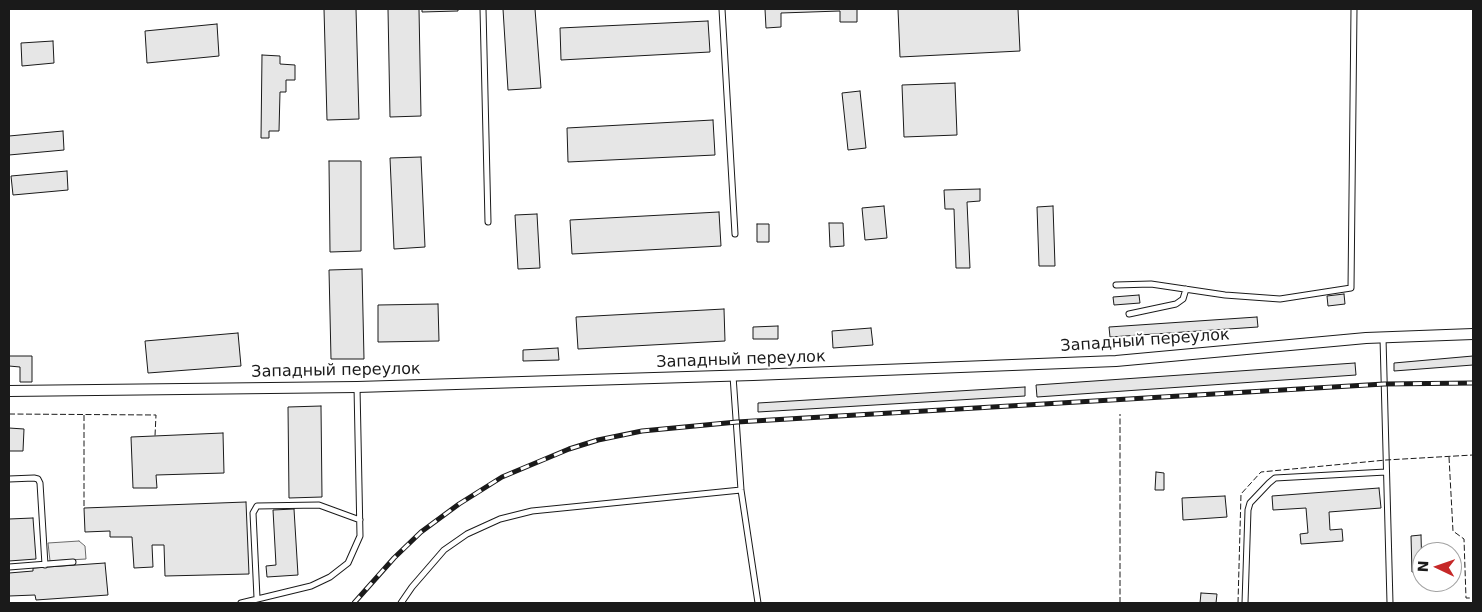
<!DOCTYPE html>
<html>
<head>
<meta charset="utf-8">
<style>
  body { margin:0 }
  #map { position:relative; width:1482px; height:612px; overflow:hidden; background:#fff; font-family:"DejaVu Sans",sans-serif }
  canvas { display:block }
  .frame { position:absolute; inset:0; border:10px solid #1a1a1a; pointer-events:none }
  .north { position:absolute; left:1412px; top:542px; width:50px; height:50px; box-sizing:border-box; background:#fff; border:1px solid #a3a3a3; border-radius:50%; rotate:273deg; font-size:14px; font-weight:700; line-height:20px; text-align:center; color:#1a1a1a }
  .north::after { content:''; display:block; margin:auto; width:18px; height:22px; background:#c62828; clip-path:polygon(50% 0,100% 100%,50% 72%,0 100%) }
</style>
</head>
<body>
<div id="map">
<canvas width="1482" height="612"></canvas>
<div class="frame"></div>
<div class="north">N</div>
</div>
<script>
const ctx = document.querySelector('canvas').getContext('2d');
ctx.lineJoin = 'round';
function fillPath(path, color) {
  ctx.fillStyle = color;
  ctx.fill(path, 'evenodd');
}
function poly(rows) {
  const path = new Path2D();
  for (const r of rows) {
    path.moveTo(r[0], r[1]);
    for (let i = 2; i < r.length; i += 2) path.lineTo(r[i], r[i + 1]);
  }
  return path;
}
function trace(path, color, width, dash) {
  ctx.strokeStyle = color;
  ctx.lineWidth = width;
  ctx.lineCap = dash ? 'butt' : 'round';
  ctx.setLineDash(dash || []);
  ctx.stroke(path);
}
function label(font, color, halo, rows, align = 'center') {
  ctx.font = font + ' "DejaVu Sans",sans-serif';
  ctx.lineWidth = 4;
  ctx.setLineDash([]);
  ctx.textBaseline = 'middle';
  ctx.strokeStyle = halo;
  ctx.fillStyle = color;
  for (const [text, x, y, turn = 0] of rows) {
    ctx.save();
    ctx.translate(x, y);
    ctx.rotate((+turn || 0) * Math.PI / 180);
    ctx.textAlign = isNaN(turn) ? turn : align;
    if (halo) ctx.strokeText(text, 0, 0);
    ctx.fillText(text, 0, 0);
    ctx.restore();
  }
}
const parking = poly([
  [79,541,85,546,86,559,50,561,48,543,79,541]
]);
fillPath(parking, '#ededed');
trace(parking, '#6a6a6a', 1);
const building = poly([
  [324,9,356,9,359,119,327,120,324,9],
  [388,9,419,9,421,116,390,117,388,9],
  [422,9,458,9,458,11,422,12,422,9],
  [503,9,535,9,541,88,508,90,503,9],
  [765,9,857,9,857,22,840,22,840,11,781,13,781,27,766,28,765,9],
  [898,9,1018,9,1020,51,900,57,898,9],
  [708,21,710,52,561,60,560,28,708,21],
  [217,24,219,56,147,63,145,31,217,24],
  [53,41,54,63,22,66,21,43,53,41],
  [262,55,280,56,280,64,295,65,295,80,286,80,286,92,280,92,279,131,269,131,269,138,261,138,262,55],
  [955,83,957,135,904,137,902,85,955,83],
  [860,91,866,148,848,150,842,93,860,91],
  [713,120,715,155,568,162,567,128,713,120],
  [63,131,64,150,9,155,9,136,63,131],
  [421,157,425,247,394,249,390,158,421,157],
  [329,161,361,161,361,251,330,252,329,161],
  [67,171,68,190,13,195,11,176,67,171],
  [980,189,980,201,967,202,970,268,956,268,954,209,945,209,944,190,980,189],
  [884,206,887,238,865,240,862,208,884,206],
  [1053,206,1055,266,1039,266,1037,207,1053,206],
  [719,212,721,246,572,254,570,220,719,212],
  [537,214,540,268,518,269,515,215,537,214],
  [829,223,843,223,844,246,830,247,829,223],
  [757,224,769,224,769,242,757,242,757,224],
  [362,269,364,359,331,359,329,270,362,269],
  [1344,294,1345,304,1328,306,1327,296,1344,294],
  [1139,295,1140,303,1114,305,1113,297,1139,295],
  [438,304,439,341,378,342,378,305,438,304],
  [724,309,725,341,578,349,576,317,724,309],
  [1257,317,1258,327,1110,337,1109,327,1257,317],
  [778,326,778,339,753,339,753,327,778,326],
  [871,328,873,345,833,348,832,331,871,328],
  [238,333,241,366,148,373,145,341,238,333],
  [558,348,559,360,523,361,523,350,558,348],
  [9,356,32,356,32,382,20,382,20,367,9,366,9,356],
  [1473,356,1473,365,1394,371,1394,363,1473,356],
  [1355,363,1356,375,1037,397,1036,385,1355,363],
  [1025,387,1025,396,758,412,758,403,1025,387],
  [321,406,322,497,289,498,288,407,321,406],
  [9,428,24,429,23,451,9,451,9,428],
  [223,433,224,473,156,475,157,488,133,488,131,437,223,433],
  [1156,472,1164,473,1164,490,1155,490,1156,472],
  [1379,488,1381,508,1329,512,1330,530,1342,529,1343,541,1301,544,1300,534,1308,533,1306,508,1273,510,1272,496,1379,488],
  [1225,496,1227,517,1183,520,1182,498,1225,496],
  [246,502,249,574,165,576,164,545,152,545,153,567,134,568,132,537,110,537,110,531,85,532,84,508,246,502],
  [294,509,298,575,267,577,266,566,276,565,273,510,294,509],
  [33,518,36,559,9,561,9,519,33,518],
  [1421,535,1422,571,1412,572,1411,536,1421,535],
  [105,563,108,595,36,600,35,595,9,596,9,573,33,571,33,568,105,563],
  [1201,593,1217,594,1216,603,1200,603,1201,593]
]);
fillPath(building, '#e6e6e6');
trace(building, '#1a1a1a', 1);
const lane = poly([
  [483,9,488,222],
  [722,9,735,234],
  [1116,285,1151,284,1225,295,1280,299,1351,288,1354,9],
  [1129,314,1176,304,1183,299,1186,289],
  [1383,338,1390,603],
  [733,376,741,490,758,603],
  [9,479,34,478,38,479,40,483,45,565],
  [9,567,73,562],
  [257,598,253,513,257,506,319,505,360,520],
  [241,603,311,586,330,577,348,563,360,536,357,387],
  [401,603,412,587,444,550,467,534,500,519,532,511,741,490],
  [1245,603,1248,510,1250,503,1269,483,1275,478,1386,472]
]);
const street = poly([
  [9,391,357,387,753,375,1116,361,1366,338,1473,334]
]);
trace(lane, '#1a1a1a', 7);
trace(street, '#1a1a1a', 12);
trace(lane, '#fff', 5);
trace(street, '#fff', 10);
const rail = poly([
  [354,603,394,558,421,532,459,504,502,477,569,449,598,440,642,431,737,422,1384,384,1473,383]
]);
trace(rail, '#1a1a1a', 5);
trace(rail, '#fff', 3, [9]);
trace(poly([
  [9,414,156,415,155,436],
  [84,415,84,508],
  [1449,457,1453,531,1464,539,1466,598,1473,598],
  [1120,603,1120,414],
  [1238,603,1241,494,1261,472,1386,460,1473,455]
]), '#1a1a1a', 1, [6, 2.5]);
label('16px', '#1a1a1a', '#fff', [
  ["Западный переулок",1145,341,-4],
  ["Западный переулок",741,360,-2],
  ["Западный переулок",336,371,-1]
]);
</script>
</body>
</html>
